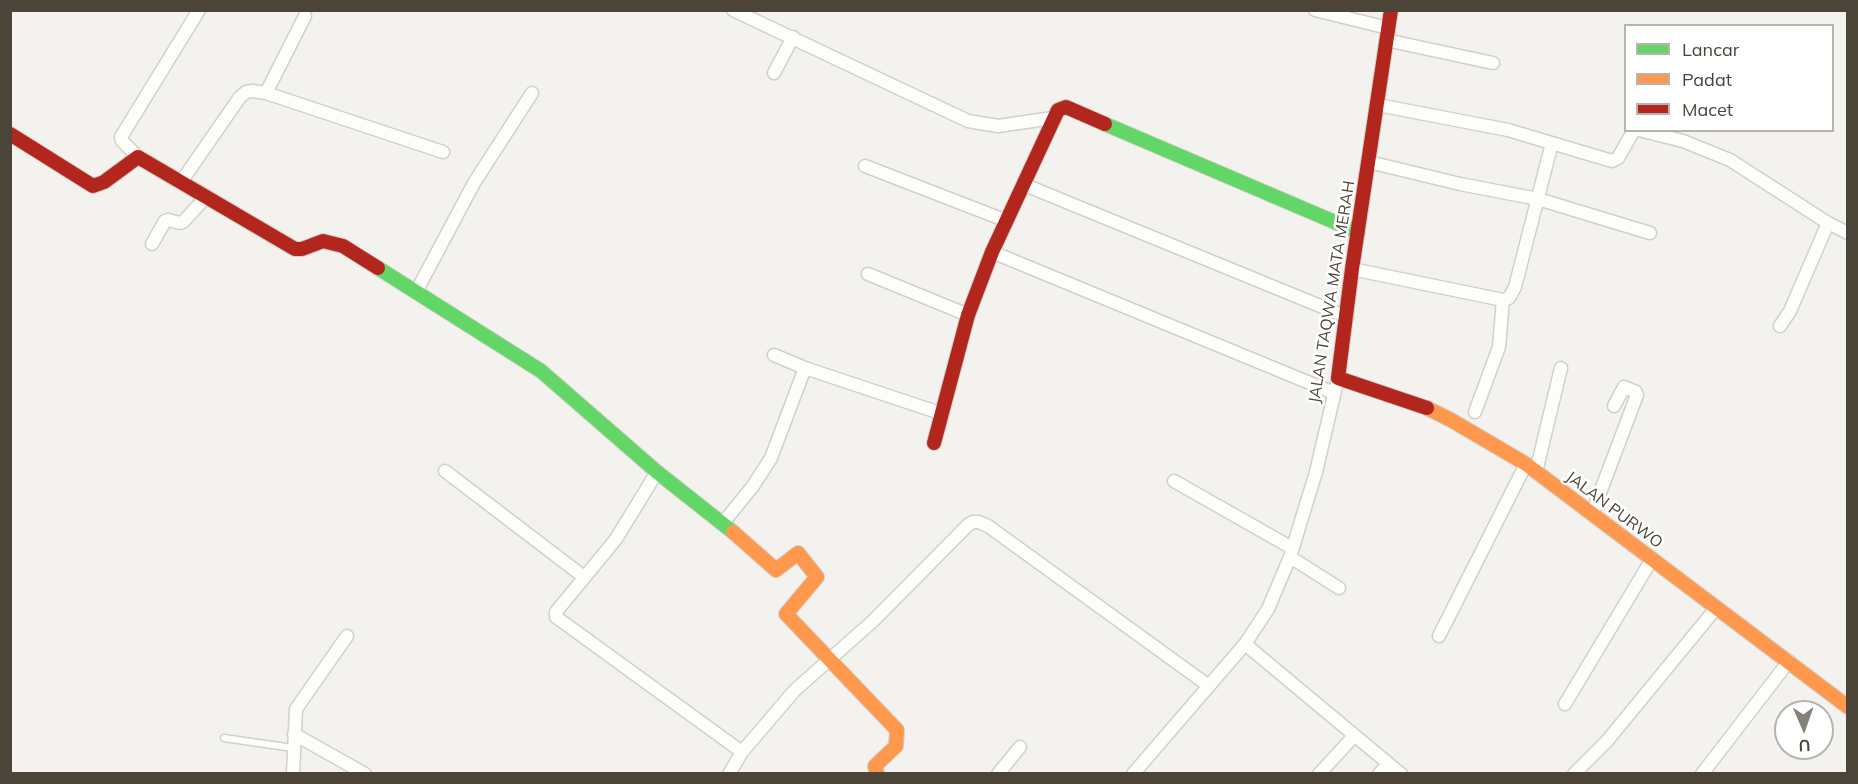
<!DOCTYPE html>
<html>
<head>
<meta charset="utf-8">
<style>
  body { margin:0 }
  #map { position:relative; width:1858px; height:784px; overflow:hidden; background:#f4f2ee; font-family:Mulish,sans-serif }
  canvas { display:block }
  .frame { position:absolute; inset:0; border:12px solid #4b4439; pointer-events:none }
  .legend { position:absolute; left:1624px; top:24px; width:210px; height:108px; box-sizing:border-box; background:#fff; border:2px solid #b7b4b0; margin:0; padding:8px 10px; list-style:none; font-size:18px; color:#4b4439 }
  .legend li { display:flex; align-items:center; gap:12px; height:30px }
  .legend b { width:30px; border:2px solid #b7b4b0 }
  .north { position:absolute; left:1774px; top:700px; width:60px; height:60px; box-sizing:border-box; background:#fff; border:2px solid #b7b4b0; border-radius:50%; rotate:178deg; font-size:16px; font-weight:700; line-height:24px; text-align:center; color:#4b4439 }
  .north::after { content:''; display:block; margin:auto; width:21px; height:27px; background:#868178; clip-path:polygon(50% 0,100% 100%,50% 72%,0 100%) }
</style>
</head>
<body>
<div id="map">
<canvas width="1858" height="784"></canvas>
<div class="frame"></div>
<ul class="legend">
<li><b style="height:8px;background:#63d668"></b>Lancar</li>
<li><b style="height:8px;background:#ff974d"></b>Padat</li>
<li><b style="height:8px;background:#b3261e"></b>Macet</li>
</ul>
<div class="north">U</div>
</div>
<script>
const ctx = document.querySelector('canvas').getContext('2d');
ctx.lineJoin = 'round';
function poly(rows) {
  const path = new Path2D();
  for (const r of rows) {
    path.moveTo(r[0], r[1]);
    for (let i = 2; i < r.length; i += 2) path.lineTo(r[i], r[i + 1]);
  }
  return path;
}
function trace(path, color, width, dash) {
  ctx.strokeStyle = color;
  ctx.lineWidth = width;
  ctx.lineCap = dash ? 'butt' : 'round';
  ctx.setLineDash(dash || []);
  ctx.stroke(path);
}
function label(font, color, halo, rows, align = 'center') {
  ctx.font = font + ' Mulish,sans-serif';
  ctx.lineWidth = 5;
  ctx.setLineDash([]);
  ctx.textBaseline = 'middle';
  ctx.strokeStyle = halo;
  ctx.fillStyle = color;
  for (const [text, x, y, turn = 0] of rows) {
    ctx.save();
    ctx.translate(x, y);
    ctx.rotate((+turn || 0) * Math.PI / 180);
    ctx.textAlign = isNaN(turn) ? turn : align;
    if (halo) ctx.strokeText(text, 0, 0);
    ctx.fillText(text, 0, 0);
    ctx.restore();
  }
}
const lane = poly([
  [224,738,293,748]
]);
const street = poly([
  [733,10,968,121,998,126,1053,118],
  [1315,10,1388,28],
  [1386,40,1493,63],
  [774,73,793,37],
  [266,93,305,16],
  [1378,105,1508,130,1612,161,1618,158,1634,130],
  [1639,130,1683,141,1730,160,1828,223,1848,233],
  [138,157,122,141,121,137,199,10],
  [1369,162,1460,184,1538,199,1650,233],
  [865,166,1007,221],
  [181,182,240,97,246,92,253,91,266,93,443,152],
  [1025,185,1347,317],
  [152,244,165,221,168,220,180,223,183,222,206,197],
  [992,252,1334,393],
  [1352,269,1503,300,1509,298,1515,287,1552,143],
  [868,274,968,315],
  [416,292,474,183,532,93],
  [1780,326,1790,311,1828,223],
  [774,355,805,368],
  [1475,412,1499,347,1503,300],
  [445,471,584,577],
  [657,472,616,539,556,612,556,617,742,752],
  [1536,472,1561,368],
  [1174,481,1292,548],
  [1592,514,1637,395,1636,392,1624,387,1614,406],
  [723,523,753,486,771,458,805,368,943,414],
  [1290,557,1339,588],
  [1439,636,1526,464],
  [1245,644,1401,774],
  [1565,704,1652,559],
  [294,734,365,774],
  [293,774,296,709,347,636],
  [729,774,742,752,795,690,873,621,968,525,973,522,979,522,988,526,1209,686],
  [998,774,1020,747],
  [1133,774,1245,644,1268,609,1290,557,1316,472,1338,378],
  [1319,774,1354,736],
  [1379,774,1388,764],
  [1574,774,1607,741,1717,607],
  [1702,774,1789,661]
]);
const fast = poly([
  [1105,124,1358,232],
  [378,268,541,371,657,472,733,532]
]);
const slow = poly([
  [1427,408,1451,420,1526,464,1848,707],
  [733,532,776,570,798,553,817,577,786,614,897,730,896,746,875,766,877,774]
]);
const jam = poly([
  [1391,10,1352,269,1338,378,1427,408],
  [10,134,93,186,104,182,138,157,295,249,302,249,323,241,343,246,378,268],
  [934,443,968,315,992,252,1058,110,1066,107,1105,124]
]);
trace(lane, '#d2d0cb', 9);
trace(street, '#d2d0cb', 15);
trace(fast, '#d3cfc5', 16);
trace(slow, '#d3cfc5', 16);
trace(jam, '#d3cfc5', 16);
trace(lane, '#fdfdfc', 6);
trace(street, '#fdfdfc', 12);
trace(fast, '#63d668', 14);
trace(slow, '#ff974d', 14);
trace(jam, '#b3261e', 14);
label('16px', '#4b4439', '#fff', [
  ["JALAN TAQWA MATA MERAH",1332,292,-81],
  ["JALAN PURWO",1614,510,37]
]);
</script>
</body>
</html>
